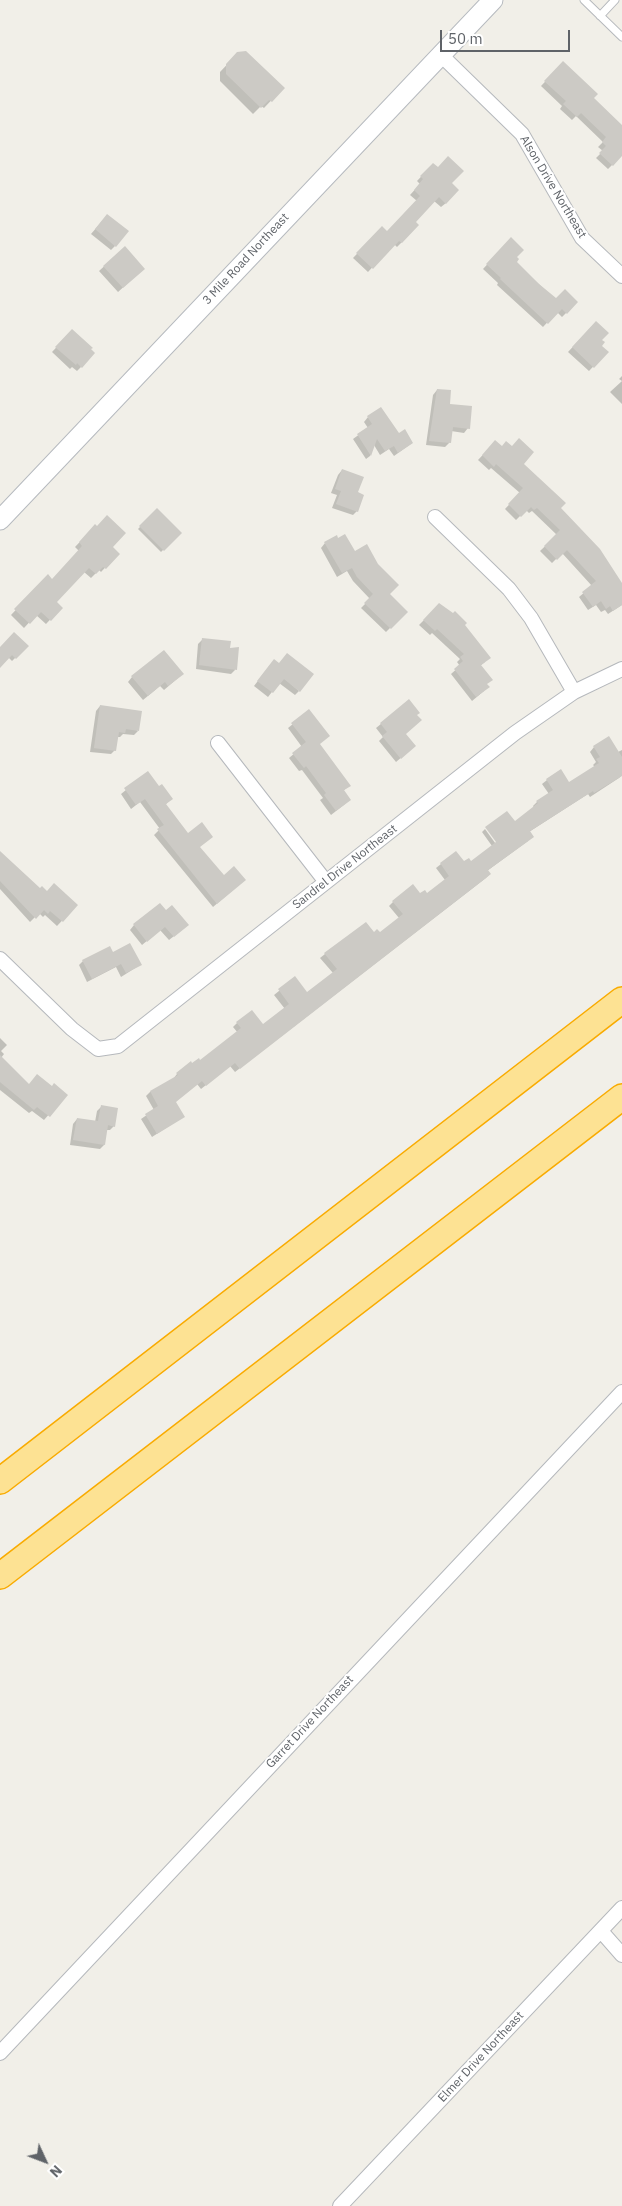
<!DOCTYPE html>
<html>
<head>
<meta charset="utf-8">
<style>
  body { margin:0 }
  #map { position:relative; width:622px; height:2206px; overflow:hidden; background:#f1efe8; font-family:"IBM Plex Sans",sans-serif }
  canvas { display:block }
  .north { position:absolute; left:20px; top:2136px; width:50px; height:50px; -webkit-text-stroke:4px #fff; paint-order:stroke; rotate:133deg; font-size:14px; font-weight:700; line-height:20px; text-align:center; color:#5f6368 }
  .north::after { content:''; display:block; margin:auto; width:18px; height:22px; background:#5f6368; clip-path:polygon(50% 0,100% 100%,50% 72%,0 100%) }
  .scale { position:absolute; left:440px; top:30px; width:130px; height:22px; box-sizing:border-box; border:2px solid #5f6368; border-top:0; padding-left:6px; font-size:15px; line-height:18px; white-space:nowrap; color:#5f6368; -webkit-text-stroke:4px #fff; paint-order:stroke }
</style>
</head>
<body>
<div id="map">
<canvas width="622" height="2206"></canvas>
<div class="north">N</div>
<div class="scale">50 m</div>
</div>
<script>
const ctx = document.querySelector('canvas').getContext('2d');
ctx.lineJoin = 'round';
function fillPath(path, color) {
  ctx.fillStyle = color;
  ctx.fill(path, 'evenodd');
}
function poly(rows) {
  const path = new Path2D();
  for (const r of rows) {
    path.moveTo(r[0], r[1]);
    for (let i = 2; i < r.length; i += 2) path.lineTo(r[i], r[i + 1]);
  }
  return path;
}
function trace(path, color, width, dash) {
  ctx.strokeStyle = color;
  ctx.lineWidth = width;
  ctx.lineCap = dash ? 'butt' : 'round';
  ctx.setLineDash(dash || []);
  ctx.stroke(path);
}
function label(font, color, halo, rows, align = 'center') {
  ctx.font = font + ' "IBM Plex Sans",sans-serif';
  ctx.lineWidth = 4;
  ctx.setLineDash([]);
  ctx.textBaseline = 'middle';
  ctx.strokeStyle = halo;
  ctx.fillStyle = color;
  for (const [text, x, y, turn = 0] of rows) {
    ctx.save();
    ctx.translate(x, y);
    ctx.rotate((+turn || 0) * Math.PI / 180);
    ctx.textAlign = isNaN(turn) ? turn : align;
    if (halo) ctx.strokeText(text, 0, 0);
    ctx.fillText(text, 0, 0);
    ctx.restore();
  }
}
fillPath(poly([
  [237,54,283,88,264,108,261,106,253,114,220,81,220,72],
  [563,63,593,98,622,126,622,155,608,169,596,158,603,151,598,147,603,142,576,116,572,120,560,109,562,106,541,86],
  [433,164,446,203,441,207,434,201,414,222,418,225,401,243,397,247,394,244,368,272,353,258,382,228,387,233,417,201,410,195,420,184,417,181],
  [103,220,115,246,111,250,91,234],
  [511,239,515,262,556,300,577,302,562,317,557,312,543,327,497,285,498,283,483,269],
  [124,248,139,273,118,292,99,271],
  [596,322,600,346,607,352,589,371,568,352],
  [72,331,81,367,77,371,72,367,70,369,52,352],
  [622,376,622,404,610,392,622,381,619,379],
  [437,390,468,428,464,433,451,431,450,442,445,447,426,445,433,395],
  [368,417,398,435,412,443,394,456,389,449,380,455,374,445,370,456,366,459,353,439,368,428,364,422],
  [495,442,522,464,622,584,622,605,608,614,605,610,601,612,596,605,588,610,579,597,592,586,562,553,552,563,540,551,557,535,532,511,529,513,526,510,516,520,505,509,520,493,491,468,489,470,478,460],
  [342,470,357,511,353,515,332,508,337,495,331,493,338,475],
  [157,510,180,533,161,552,138,529],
  [95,526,118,554,101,572,99,570,91,578,84,572,55,602,61,608,46,624,36,615,24,628,11,615,48,576,52,580,79,551,75,547],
  [325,543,389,594,406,612,386,632,361,608,370,599,353,581,347,571,337,577,321,548],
  [439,605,463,625,485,662,480,666,486,685,484,691,472,701,451,674,460,666,457,662,460,659,432,633,430,635,419,625],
  [202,640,229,650,235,670,231,674,196,669,198,644],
  [27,646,12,661,8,657,0,666,0,648],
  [270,665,299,691,295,695,279,683,268,697,254,686],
  [132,677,178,678,164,690,160,686,143,700,128,682],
  [409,701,404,734,410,750,396,762,379,741,383,737,376,728],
  [100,706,138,731,134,735,123,734,120,737,117,737,115,750,111,754,90,752,96,711],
  [309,711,318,745,349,786,343,791,345,804,331,815,320,800,323,798,302,770,299,771,289,758,302,747,288,728],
  [594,747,618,752,622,750,622,775,619,778,590,797,588,794,529,832,528,841,487,871,490,874,486,878,235,1072,230,1066,201,1089,197,1084,174,1102,183,1117,152,1137,141,1119,154,1110,146,1096,150,1092,173,1079,177,1074,200,1062,238,1033,233,1027,237,1023,263,1025,285,1009,274,995,295,978,307,994,333,973,320,958,325,954,366,923,374,933,379,934,399,918,389,906,393,902,427,895,445,880,436,868,456,852,464,863,471,862,492,846,482,832,485,829,498,847,515,823,534,808,533,806,537,802,549,794,542,784,547,780,569,784,595,767,593,765,596,762,590,752],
  [147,773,158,788,171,799,165,805,188,835,224,876,240,884,213,907,154,835,160,829,140,802,131,809,121,794],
  [0,854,40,890,76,906,57,926,45,915,43,917,39,913,30,922,0,889],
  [165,912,183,929,169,940,160,930,142,945,130,930,134,925],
  [83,961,140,965,121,977,116,967,87,982,79,965],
  [0,1038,7,1045,1,1051,4,1054,1,1058,29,1085,52,1087,66,1095,44,1120,32,1111,29,1113,0,1090],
  [101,1107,114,1126,110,1130,106,1130,104,1145,100,1149,70,1145,73,1124,77,1119,95,1122,97,1111]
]), '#0003');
fillPath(poly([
  [246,51,285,88,272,102,269,100,261,108,226,74,226,64,237,52],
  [563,61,598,94,594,98,622,125,622,156,613,166,599,153,606,146,602,142,606,137,581,113,577,117,563,104,566,101,544,81],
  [448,156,464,171,452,183,459,190,446,204,439,197,416,222,419,225,402,243,399,241,373,269,356,253,382,226,387,231,420,196,414,190,423,179,420,176,433,163,438,167],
  [107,214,129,231,116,247,95,229],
  [511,237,524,250,517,257,519,259,517,262,539,284,556,298,565,289,578,302,567,314,562,309,548,324,500,279,501,278,486,264],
  [125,246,145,269,123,288,103,266],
  [596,321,609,333,602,340,605,342,602,346,609,352,594,368,572,347],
  [72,329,93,348,91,349,95,353,82,368,77,363,76,365,55,347],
  [437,389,451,390,450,404,472,406,470,429,453,427,451,443,429,441],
  [381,407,399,433,405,429,413,443,398,453,394,446,385,451,377,439,371,456,357,434,372,424,367,416],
  [519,438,534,452,524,464,566,503,561,508,600,549,622,583,622,605,613,611,610,606,606,609,601,601,593,607,582,592,596,581,567,550,557,560,544,546,560,530,537,508,534,510,531,507,521,517,508,504,523,488,496,464,494,467,482,455,495,440,502,446,506,441,512,446],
  [342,469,364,477,358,492,364,495,358,512,336,504,341,491,335,489],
  [157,508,182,533,164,551,139,526],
  [107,515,126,533,113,547,120,554,106,569,103,567,96,574,89,568,57,602,63,608,51,621,41,612,30,624,14,609,48,574,52,579,82,546,79,542,95,524,97,526],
  [345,534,355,551,367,544,378,564,399,585,390,594,408,612,391,629,364,603,373,594,357,577,352,568,342,573,324,542,337,535,338,538],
  [439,603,453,613,455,611,467,623,465,625,491,658,481,665,493,680,487,684,490,687,476,697,454,669,463,661,460,657,464,654,437,629,435,631,423,620],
  [14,632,29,646,16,659,12,655,0,668,0,647],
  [202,638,231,641,230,648,239,647,237,670,199,665],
  [164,650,184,674,168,686,165,682,148,696,131,676],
  [287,653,314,674,300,692,284,679,273,693,257,681,274,659,279,663],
  [409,699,420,713,417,715,422,720,406,734,416,746,401,759,382,736,387,732,380,723],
  [100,705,142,711,139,731,126,729,125,733,119,732,116,751,94,748],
  [309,709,330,736,320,744,351,786,344,790,351,800,336,811,324,795,326,793,306,766,304,768,292,753,306,742,291,723],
  [609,736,622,757,622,776,594,793,593,791,530,831,534,837,488,870,491,874,240,1069,235,1063,206,1086,202,1081,176,1102,185,1117,157,1134,145,1114,158,1106,150,1091,178,1075,176,1073,191,1061,192,1063,199,1058,200,1060,241,1028,236,1022,252,1010,263,1024,289,1004,278,989,295,976,307,992,337,969,324,953,366,922,374,932,377,929,380,932,403,914,392,901,413,884,420,893,425,890,427,893,449,876,440,863,456,851,464,861,469,858,471,861,496,842,485,827,507,811,515,821,538,803,536,801,553,790,546,779,561,769,569,782,599,763,596,759,600,757,593,746],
  [148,771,159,786,162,784,173,799,166,804,188,833,202,822,213,837,200,847,224,875,234,866,246,880,217,904,157,829,164,825,145,799,136,805,124,788],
  [0,851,40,888,42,886,47,891,54,883,78,905,63,922,50,911,48,914,44,910,36,919,0,881],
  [160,903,166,910,172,905,189,925,174,937,165,927,147,942,133,924],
  [130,943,142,965,126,973,121,964,92,979,82,960,110,946,113,952],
  [0,1055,29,1084,37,1074,52,1086,54,1083,68,1095,50,1117,37,1107,34,1110,0,1082],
  [101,1105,118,1108,115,1127,108,1125,105,1145,73,1140,77,1118,98,1121]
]), '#cccac5');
const service = poly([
  [584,0,622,37],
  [600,16,615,0]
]);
const minor = poly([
  [442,56,522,134,582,238,622,276],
  [435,517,509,589,531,618,574,692],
  [218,743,326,882],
  [0,959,72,1029,98,1049,118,1046,515,733,574,692,622,669],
  [601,1931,622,1955],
  [0,2053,622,1392],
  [340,2206,622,1908]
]);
const secondary = poly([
  [0,520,493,0]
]);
const motorway = poly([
  [0,1481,622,1000],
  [0,1576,622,1097]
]);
trace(service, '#b5b8bc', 9);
trace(minor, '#b5b8bc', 16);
trace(secondary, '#b6babf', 21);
trace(motorway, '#f9ab00', 28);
trace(service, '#fff', 7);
trace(minor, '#fff', 14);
trace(secondary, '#fff', 19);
trace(motorway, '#fde293', 25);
label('12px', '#5f6368', '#fff', [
  ["Alson Drive Northeast",553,187,59],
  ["3 Mile Road Northeast",246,259,-47],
  ["Sandrel Drive Northeast",345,867,-38],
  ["Garret Drive Northeast",310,1722,-47],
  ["Elmer Drive Northeast",481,2057,-47]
]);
</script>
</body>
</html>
